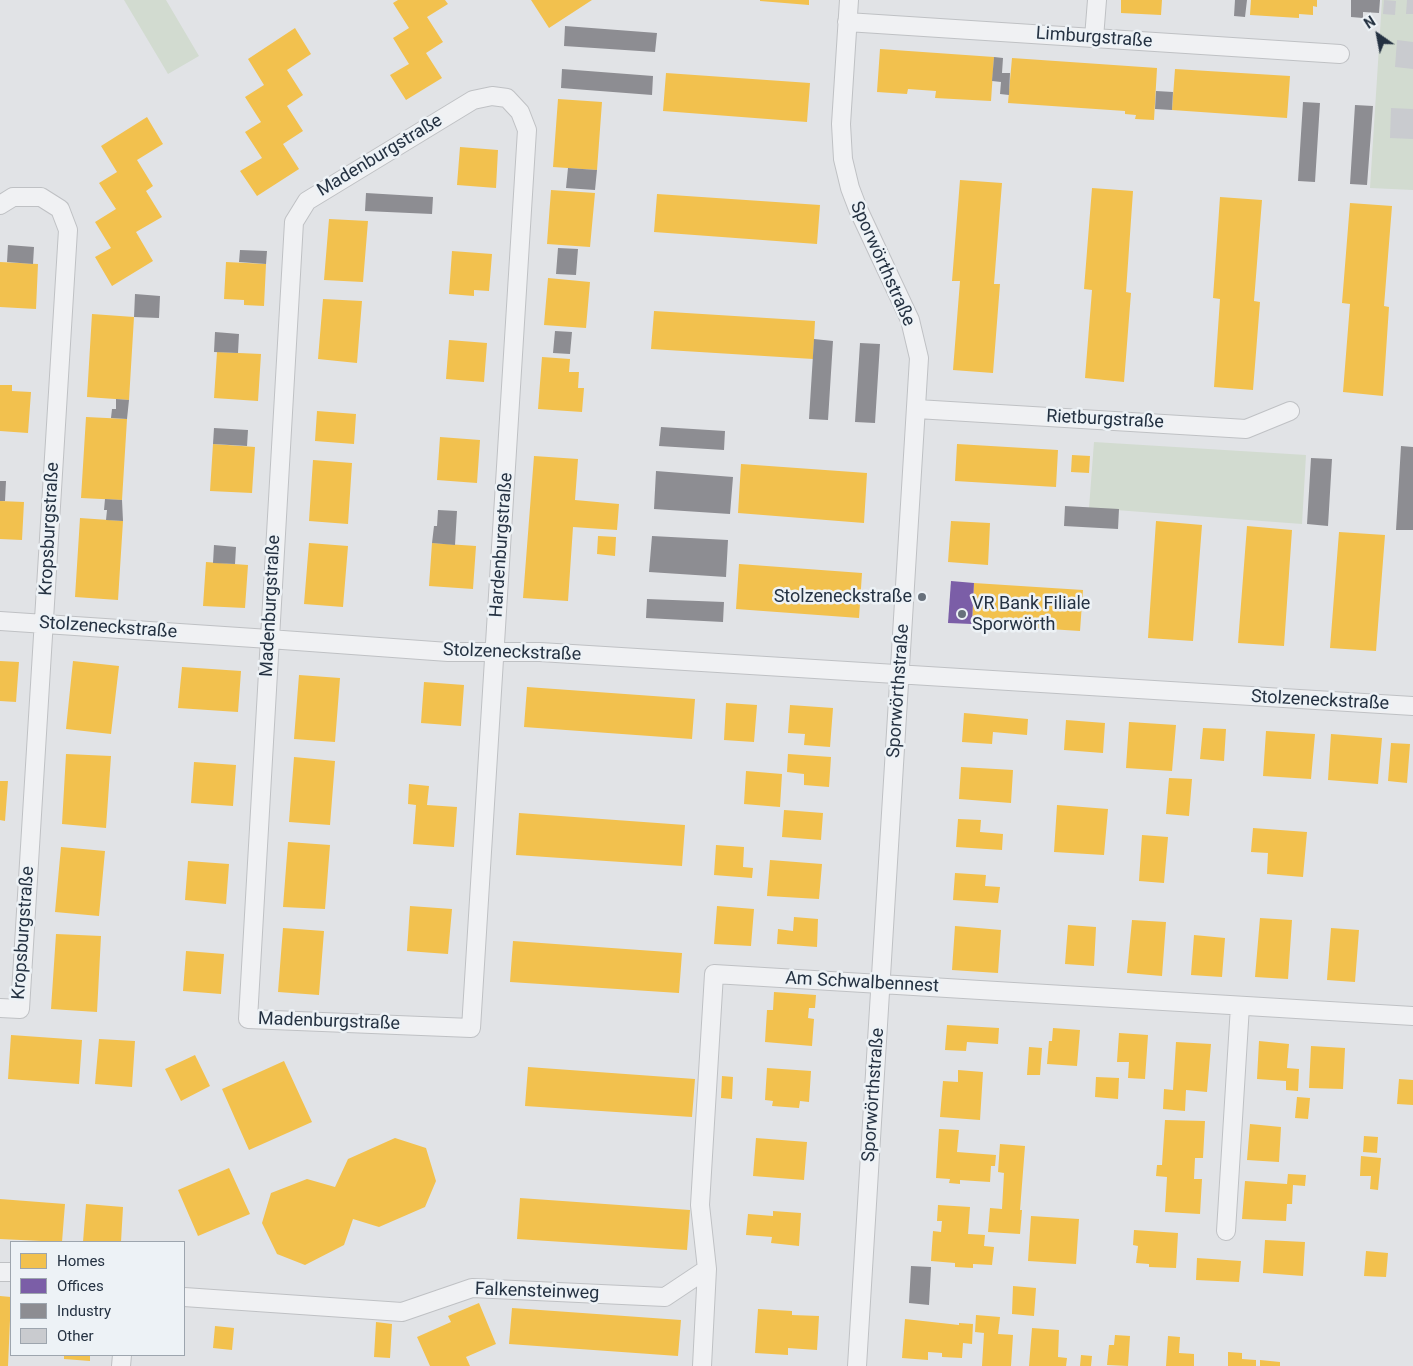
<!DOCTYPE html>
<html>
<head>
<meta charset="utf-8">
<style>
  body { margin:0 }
  #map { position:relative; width:1413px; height:1366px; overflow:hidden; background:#e1e3e6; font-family:Roboto,sans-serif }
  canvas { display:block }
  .legend { position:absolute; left:10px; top:1241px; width:175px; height:115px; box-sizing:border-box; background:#edf2f6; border:1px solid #9da5ae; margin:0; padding:6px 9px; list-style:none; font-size:15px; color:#253242 }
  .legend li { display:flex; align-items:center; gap:10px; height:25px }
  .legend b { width:25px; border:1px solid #9da5ae }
  .north { position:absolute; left:1353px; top:10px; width:50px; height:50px; -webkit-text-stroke:4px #edf2f6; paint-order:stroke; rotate:327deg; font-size:14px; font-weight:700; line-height:20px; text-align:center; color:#253242 }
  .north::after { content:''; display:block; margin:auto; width:18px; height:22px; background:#253242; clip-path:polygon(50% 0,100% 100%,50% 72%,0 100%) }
</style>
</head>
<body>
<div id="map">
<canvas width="1413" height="1366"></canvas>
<ul class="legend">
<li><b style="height:14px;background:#f2c14e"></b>Homes</li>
<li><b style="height:14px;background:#7b5ea7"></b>Offices</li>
<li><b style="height:14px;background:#8d8d92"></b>Industry</li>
<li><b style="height:14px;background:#c9cbcf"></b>Other</li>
</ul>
<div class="north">N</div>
</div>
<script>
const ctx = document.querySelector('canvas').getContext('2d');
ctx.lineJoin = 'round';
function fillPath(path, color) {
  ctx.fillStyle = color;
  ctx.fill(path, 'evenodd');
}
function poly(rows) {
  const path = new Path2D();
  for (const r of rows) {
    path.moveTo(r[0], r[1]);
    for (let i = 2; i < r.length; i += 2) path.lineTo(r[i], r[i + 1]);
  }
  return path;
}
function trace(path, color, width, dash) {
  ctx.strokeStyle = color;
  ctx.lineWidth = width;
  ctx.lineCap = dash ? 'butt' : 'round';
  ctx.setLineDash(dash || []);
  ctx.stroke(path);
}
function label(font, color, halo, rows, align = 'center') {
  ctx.font = font + ' Roboto,sans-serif';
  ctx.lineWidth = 5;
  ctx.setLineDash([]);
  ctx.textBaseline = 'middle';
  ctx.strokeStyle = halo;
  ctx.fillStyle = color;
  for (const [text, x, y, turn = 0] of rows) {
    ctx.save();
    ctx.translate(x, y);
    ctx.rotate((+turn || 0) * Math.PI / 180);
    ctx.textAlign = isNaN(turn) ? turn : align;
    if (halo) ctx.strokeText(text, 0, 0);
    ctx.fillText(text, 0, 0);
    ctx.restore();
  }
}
fillPath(poly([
  [124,0,166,0,199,56,168,74],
  [1382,0,1413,0,1413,190,1370,188],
  [1094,442,1306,455,1302,524,1089,508]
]), '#d2dbd0');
fillPath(poly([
  [398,0,445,0,448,4,427,17,443,42,426,53,442,78,406,100,390,75,409,64,393,38,409,28,393,3],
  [531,0,592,0,549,28],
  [760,0,809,0,809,5,760,1],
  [1121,0,1162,0,1161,15,1121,13],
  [1251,0,1317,0,1317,7,1313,6,1313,15,1299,14,1299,18,1250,15],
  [295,28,311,54,287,70,303,95,287,106,303,131,283,144,299,169,257,196,240,171,262,158,245,132,261,122,245,97,264,85,248,59],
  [880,49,994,57,991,101,935,98,936,91,908,89,907,94,877,92],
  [1012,58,1157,68,1154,120,1135,119,1136,115,1125,114,1125,111,1008,103],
  [1175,69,1290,76,1287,118,1172,110],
  [666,73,810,83,807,122,663,111],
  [558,99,602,102,597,170,553,167],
  [147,117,163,144,137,160,153,186,146,191,162,217,136,232,153,261,112,286,95,257,111,248,95,222,116,209,99,183,117,172,101,146],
  [460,147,498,150,496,188,457,185],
  [960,180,1002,183,994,284,1000,284,993,373,953,370,960,281,952,281],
  [1092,188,1133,191,1126,292,1131,293,1124,382,1085,378,1092,290,1084,289],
  [551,190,595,193,590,247,547,244],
  [657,194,820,205,817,244,654,232],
  [1220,197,1262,200,1254,301,1260,302,1253,390,1214,387,1220,299,1213,298],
  [1350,203,1392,206,1384,306,1389,307,1383,396,1343,392,1350,304,1342,303],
  [329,219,368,221,363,282,324,280],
  [452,251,492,254,489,291,474,290,474,296,449,294],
  [0,262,38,264,36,309,0,307],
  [226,262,266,264,264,306,244,305,244,300,224,299],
  [548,278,590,282,586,328,544,325],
  [323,299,362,301,357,363,318,359],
  [654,311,815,321,813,359,651,349],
  [92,314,134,317,129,400,87,397],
  [449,340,487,343,484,382,446,379],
  [217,352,261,354,258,401,214,398],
  [542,357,570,359,569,372,579,372,578,388,584,388,582,412,538,409],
  [0,385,12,385,12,391,31,392,28,433,0,431],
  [317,411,356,414,354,444,315,441],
  [86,417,127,419,122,500,81,498],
  [440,437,480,440,477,483,437,480],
  [213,444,255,447,252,493,210,491],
  [957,444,1058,450,1056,487,955,481],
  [1072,455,1090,456,1089,473,1071,472],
  [534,456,578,459,575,500,619,504,617,530,573,527,568,601,523,598],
  [313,460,352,463,348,524,309,521],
  [741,464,867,473,864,523,738,513],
  [0,501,24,502,22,540,0,539],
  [80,518,123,521,118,600,75,597],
  [951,521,990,523,988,565,948,562],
  [1156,521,1202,525,1193,641,1148,638],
  [1247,526,1292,530,1284,646,1238,643],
  [1339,532,1385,535,1376,651,1330,648],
  [598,536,616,537,615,556,597,554],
  [309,543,348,546,343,607,304,604],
  [432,543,476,546,473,589,429,586],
  [206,562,248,565,245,608,203,606],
  [739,564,862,573,859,618,736,609],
  [974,583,1083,590,1080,631,972,624],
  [0,661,19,662,16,702,0,701],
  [73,661,119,666,111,734,66,729],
  [182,667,241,671,238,712,178,708],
  [299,675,340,678,335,742,294,739],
  [424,682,464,685,461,726,421,723],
  [527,687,695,699,692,739,524,727],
  [726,703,757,705,754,742,724,740],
  [790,705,833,708,830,747,804,745,805,734,788,733],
  [964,713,1028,719,1027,735,993,732,992,744,962,742],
  [1066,720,1105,723,1103,753,1064,750],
  [1129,722,1176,725,1172,771,1126,768],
  [1203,728,1226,729,1224,761,1200,759],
  [1266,731,1315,734,1311,779,1263,776],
  [1331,734,1382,738,1378,784,1328,780],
  [1391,743,1410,744,1407,783,1388,781],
  [66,754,111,756,106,828,62,824],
  [788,754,831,757,829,787,804,785,804,774,787,772],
  [294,757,335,761,330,825,289,822],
  [194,762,236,765,233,806,191,803],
  [961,767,1013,770,1011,803,959,799],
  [746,771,782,774,780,807,744,804],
  [1169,778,1192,779,1189,816,1166,814],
  [0,781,8,781,5,821,0,820],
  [409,784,429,786,427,805,457,807,454,847,413,844,416,805,408,804],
  [1057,805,1108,809,1104,855,1054,852],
  [784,810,823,813,821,840,782,837],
  [519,813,685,825,682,866,516,855],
  [958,819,981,820,980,832,1003,834,1002,850,956,847],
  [1253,828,1307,832,1303,877,1267,874,1268,853,1251,852],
  [1142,835,1168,837,1164,883,1139,881],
  [288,842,330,845,325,909,283,907],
  [716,845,744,847,743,867,753,868,752,878,714,875],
  [61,847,105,851,99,916,55,912],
  [770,860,822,864,819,899,767,896],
  [188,861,229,864,226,904,185,900],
  [955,873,986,875,985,886,1000,887,998,903,953,900],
  [410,906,452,909,448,954,407,951],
  [717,906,754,909,751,946,714,944],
  [794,917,818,919,817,947,777,944,778,929,793,931],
  [1260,918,1292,920,1288,979,1255,977],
  [1132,920,1166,922,1162,976,1127,973],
  [1068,925,1096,927,1094,966,1065,964],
  [955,926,1001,930,998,973,952,970],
  [283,928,324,931,319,995,278,992],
  [1331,928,1359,930,1355,982,1327,980],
  [56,934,101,936,97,1012,51,1009],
  [1194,935,1225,938,1222,977,1191,975],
  [513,941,682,953,679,993,510,982],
  [186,951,224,954,221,994,183,991],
  [774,992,816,995,815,1008,809,1008,808,1018,814,1019,812,1046,765,1042,767,1010,773,1010],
  [947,1025,999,1028,998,1044,967,1042,966,1051,945,1050],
  [1053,1028,1080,1030,1077,1066,1047,1064,1049,1041,1052,1041],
  [1119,1033,1148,1035,1145,1079,1128,1078,1129,1062,1117,1062],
  [11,1035,82,1040,79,1084,8,1079],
  [99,1039,135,1041,132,1087,95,1084],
  [1259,1041,1289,1044,1287,1068,1299,1069,1298,1091,1286,1090,1286,1081,1257,1079],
  [1176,1042,1211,1044,1207,1092,1186,1090,1185,1111,1163,1109,1164,1089,1173,1090],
  [1311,1046,1345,1048,1343,1089,1309,1088],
  [1029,1047,1042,1048,1040,1075,1027,1075],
  [195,1055,210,1086,181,1101,165,1069],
  [284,1061,312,1122,249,1150,222,1089],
  [528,1067,695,1079,692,1117,525,1106],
  [767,1068,811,1071,809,1102,800,1101,799,1108,772,1106,773,1101,765,1100],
  [958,1070,983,1072,980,1120,940,1117,943,1081,958,1082],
  [722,1076,733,1077,732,1099,721,1098],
  [1096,1077,1119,1078,1118,1099,1095,1097],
  [1399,1079,1413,1080,1413,1105,1397,1104],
  [1297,1097,1310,1098,1308,1119,1295,1118],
  [1165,1120,1205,1121,1203,1158,1195,1158,1194,1179,1202,1179,1200,1214,1165,1212,1167,1177,1156,1176,1157,1165,1162,1165],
  [1250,1124,1281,1127,1279,1162,1247,1160],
  [939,1129,959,1130,957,1152,996,1155,995,1166,991,1166,990,1182,960,1180,960,1184,949,1183,950,1179,936,1178],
  [1364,1136,1378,1137,1377,1153,1363,1152],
  [395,1138,426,1148,436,1181,425,1207,379,1227,353,1219,344,1245,305,1265,277,1254,262,1223,271,1193,307,1179,335,1187,348,1159],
  [756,1138,807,1142,804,1180,753,1176],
  [1000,1144,1025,1146,1020,1210,1022,1210,1020,1234,988,1232,990,1208,1002,1209,1004,1173,998,1172],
  [1361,1156,1381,1158,1378,1190,1370,1189,1371,1176,1360,1176],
  [229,1168,250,1214,198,1236,178,1190],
  [1288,1174,1306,1175,1305,1186,1293,1185,1292,1204,1287,1204,1286,1221,1242,1219,1245,1181,1287,1184],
  [520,1198,690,1210,687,1250,517,1239],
  [0,1199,65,1204,62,1242,0,1239],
  [86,1204,123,1207,121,1242,83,1242],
  [938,1205,970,1207,968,1234,985,1235,984,1246,994,1247,992,1265,973,1264,973,1268,955,1267,955,1263,931,1261,933,1231,941,1232,942,1221,937,1221],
  [773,1211,801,1213,799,1246,771,1243,772,1237,746,1235,748,1214,773,1216],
  [1031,1216,1079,1219,1076,1264,1028,1261],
  [1134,1230,1178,1233,1176,1268,1149,1267,1149,1264,1136,1263,1138,1246,1133,1245],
  [1265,1240,1305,1242,1303,1276,1263,1273],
  [1366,1251,1388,1253,1386,1277,1364,1276],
  [1197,1258,1241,1261,1239,1282,1196,1280],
  [1013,1286,1036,1288,1034,1316,1012,1314],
  [0,1296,11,1297,8,1366,0,1366],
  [479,1303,496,1344,466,1357,470,1366,430,1366,417,1337,451,1322,448,1316],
  [512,1308,681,1320,678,1356,509,1344],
  [758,1309,792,1311,792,1315,819,1316,817,1350,788,1348,788,1355,755,1353],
  [976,1315,1000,1317,998,1334,1013,1335,1011,1366,982,1366,984,1333,975,1332],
  [905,1319,959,1325,959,1323,973,1324,972,1344,963,1343,962,1358,942,1357,942,1353,928,1352,928,1360,902,1358],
  [376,1322,392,1324,390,1358,374,1357],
  [215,1326,234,1328,232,1350,213,1348],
  [1032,1328,1059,1330,1058,1357,1067,1358,1066,1366,1029,1366],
  [1115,1335,1130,1336,1128,1366,1107,1365,1109,1345,1114,1345],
  [1168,1336,1180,1337,1179,1353,1194,1354,1194,1366,1166,1366],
  [1228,1352,1242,1353,1242,1359,1256,1360,1256,1366,1228,1366],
  [64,1355,90,1355,90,1361,64,1359],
  [1081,1355,1092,1356,1091,1366,1080,1366],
  [1260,1360,1280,1362,1280,1366,1260,1366]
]), '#f2c14e');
fillPath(poly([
  [951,581,974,583,972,624,948,623]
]), '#7b5ea7');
fillPath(poly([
  [1235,0,1247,0,1245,17,1234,16],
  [1351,0,1380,0,1379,13,1363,12,1363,18,1351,17],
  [565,26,657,33,655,52,564,46],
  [994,57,1003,58,1002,73,1010,73,1009,95,1000,94,1001,82,992,81],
  [562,69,653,76,652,95,561,88],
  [1156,91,1173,92,1172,110,1155,109],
  [1303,102,1320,103,1315,182,1298,181],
  [1355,105,1373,106,1367,185,1350,184],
  [568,168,597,170,595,190,566,188],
  [366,193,433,197,432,214,365,211],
  [8,245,34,247,33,264,7,262],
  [558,248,578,249,576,275,556,274],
  [240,250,267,251,266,264,239,262],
  [135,294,160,296,159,318,134,317],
  [555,331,572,332,570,354,553,353],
  [215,332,239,334,238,353,214,352],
  [814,339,833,341,828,420,809,419],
  [860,343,880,344,875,423,855,422],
  [116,399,129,400,127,419,111,418,112,409,116,409],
  [661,427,725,431,724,450,659,446],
  [214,428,248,430,247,446,213,444],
  [1401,446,1413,447,1413,530,1396,530],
  [1311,458,1332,459,1328,526,1307,524],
  [656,471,733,477,730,514,654,509],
  [0,481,6,481,5,501,0,501],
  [105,499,122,500,123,521,106,520,107,510,104,510],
  [1065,506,1119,509,1118,529,1064,526],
  [438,510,457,511,455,545,432,543,434,526,437,526],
  [652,536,728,540,726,577,649,572],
  [214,545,236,547,235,564,213,563],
  [647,599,724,602,723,622,646,618],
  [911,1266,931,1267,929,1305,909,1303]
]), '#8d8d92');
fillPath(poly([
  [1384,0,1396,1,1395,15,1383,14],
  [1407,0,1413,0,1413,14,1406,14],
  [1397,40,1413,42,1413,69,1395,67],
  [1391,108,1413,109,1413,139,1390,138]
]), '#c9cbcf');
const street = poly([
  [849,0,841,124,843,159,850,188,858,209,910,320,919,358,857,1366],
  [847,22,1340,54],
  [1094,38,1097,0],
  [492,96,507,98,520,112,527,130,471,1028,248,1019,294,222,307,201,473,100,492,96],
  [0,205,13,197,41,197,60,209,68,230,20,1009,0,1008],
  [917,409,1246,429,1290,411],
  [0,621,269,639,448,652,540,652,1413,706],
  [1226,1231,1240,1006],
  [0,1272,11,1272],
  [184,1297,402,1312,472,1288,665,1297,707,1269],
  [121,1366,122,1355],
  [702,1366,707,1269,700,1205,714,974,1413,1016]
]);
trace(street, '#bfc1c4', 20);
trace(street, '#f0f1f3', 18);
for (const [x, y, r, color] of [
  [922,597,5,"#67707b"],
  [962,614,5,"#67707b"]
]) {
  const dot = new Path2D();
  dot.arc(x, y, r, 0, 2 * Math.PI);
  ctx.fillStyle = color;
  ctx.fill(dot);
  trace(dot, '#edf2f6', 2);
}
label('18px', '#253242', '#edf2f6', [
  ["Limburgstraße",1094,38,4],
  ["Madenburgstraße",380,156,-31],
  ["Sporwörthstraße",882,264,66],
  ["Rietburgstraße",1105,420,3],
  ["Kropsburgstraße",50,529,-87],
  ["Hardenburgstraße",502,545,-86],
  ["Madenburgstraße",271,606,-87],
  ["Stolzeneckstraße",108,628,4],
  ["Stolzeneckstraße",512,653,2],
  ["Sporwörthstraße",899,691,-86],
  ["Stolzeneckstraße",1320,701,3],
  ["Kropsburgstraße",24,933,-86],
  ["Am Schwalbennest",862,983,3],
  ["Madenburgstraße",329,1022,2],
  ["Sporwörthstraße",874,1095,-86],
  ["Falkensteinweg",537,1292,2]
]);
label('18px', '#253242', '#edf2f6', [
  ["Stolzeneckstraße",912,597],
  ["VR Bank Filiale",972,604,"left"],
  ["Sporwörth",972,625,"left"]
], 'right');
</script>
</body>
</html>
